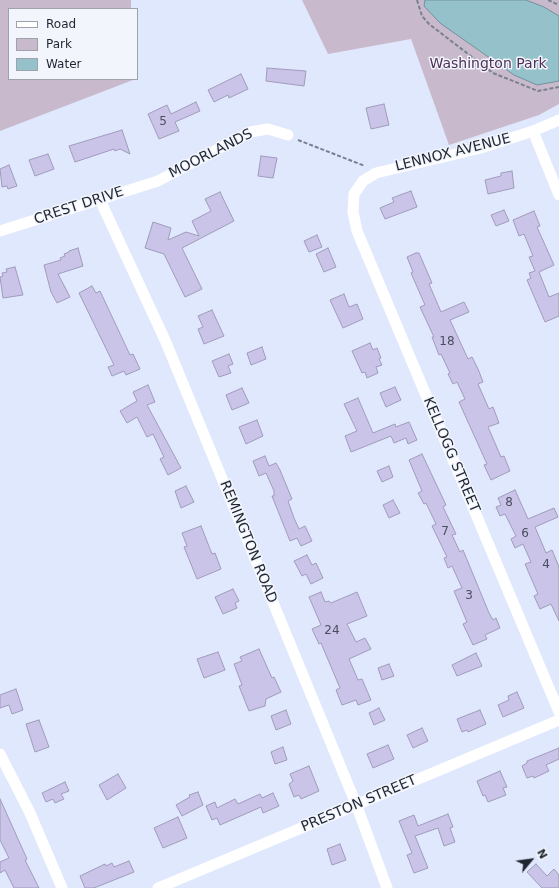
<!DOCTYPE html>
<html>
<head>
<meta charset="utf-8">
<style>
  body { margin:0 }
  #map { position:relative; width:559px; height:888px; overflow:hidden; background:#dfe8fc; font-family:"DejaVu Sans",sans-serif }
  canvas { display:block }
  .legend { position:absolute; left:8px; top:8px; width:130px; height:72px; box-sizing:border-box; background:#f2f5fc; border:1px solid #9ea2ab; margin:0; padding:5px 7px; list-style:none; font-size:12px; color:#1f2531 }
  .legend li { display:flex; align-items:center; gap:8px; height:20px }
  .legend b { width:20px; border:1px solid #9ea2ab }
  .north { position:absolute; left:511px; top:840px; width:40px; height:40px; -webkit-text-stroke:3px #f2f5fc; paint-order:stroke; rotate:61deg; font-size:11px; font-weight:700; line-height:16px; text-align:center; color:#1f2531 }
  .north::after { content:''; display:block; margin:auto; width:14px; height:18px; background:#1f2531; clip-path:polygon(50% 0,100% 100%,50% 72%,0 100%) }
</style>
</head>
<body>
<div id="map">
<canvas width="559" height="888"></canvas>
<ul class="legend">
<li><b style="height:5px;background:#fff"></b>Road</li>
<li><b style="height:11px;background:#c8bacc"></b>Park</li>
<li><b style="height:11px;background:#95c1cb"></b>Water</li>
</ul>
<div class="north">N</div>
</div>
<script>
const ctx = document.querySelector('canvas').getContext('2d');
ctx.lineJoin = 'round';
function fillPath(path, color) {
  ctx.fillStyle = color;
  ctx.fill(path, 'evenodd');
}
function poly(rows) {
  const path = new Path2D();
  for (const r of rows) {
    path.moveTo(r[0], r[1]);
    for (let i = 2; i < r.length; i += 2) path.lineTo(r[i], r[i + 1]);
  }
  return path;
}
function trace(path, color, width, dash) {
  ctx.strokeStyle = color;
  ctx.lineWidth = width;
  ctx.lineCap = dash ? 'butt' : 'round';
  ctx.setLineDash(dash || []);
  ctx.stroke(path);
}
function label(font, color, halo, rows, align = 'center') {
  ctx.font = font + ' "DejaVu Sans",sans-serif';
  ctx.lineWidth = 3;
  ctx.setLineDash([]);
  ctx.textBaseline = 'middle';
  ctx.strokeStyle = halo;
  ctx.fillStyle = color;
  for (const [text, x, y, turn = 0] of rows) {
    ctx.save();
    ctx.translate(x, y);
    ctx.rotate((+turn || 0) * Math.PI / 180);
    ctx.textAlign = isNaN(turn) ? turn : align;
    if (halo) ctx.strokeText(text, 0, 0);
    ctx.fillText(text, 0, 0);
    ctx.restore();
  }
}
fillPath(poly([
  [0,0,131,0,131,9,9,9,9,79,133,80,0,131],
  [302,0,559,0,559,104,539,115,449,145,411,39,328,54]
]), '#c8bacc');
const water = poly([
  [425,0,526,0,544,7,559,16,559,81,537,85,514,75,440,23,424,6,425,0]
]);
fillPath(water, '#95c1cb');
trace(water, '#72929d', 1);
const building = poly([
  [267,68,306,71,304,86,266,81,267,68],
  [241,74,248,89,229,98,228,95,214,102,208,90,241,74],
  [196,102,200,111,175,122,179,131,159,139,148,114,167,105,171,114,196,102],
  [384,104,389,125,371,129,366,108,384,104],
  [122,130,130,154,120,149,115,151,114,149,75,162,69,146,122,130],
  [48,154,54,169,35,176,29,160,48,154],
  [261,156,277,158,273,178,258,176,261,156],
  [9,165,17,186,8,189,7,186,2,187,0,169,9,165],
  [512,171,514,188,488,194,485,180,501,176,501,173,512,171],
  [411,191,417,207,385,219,380,208,394,202,392,198,411,191],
  [220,192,234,221,182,248,202,289,185,297,164,254,145,248,153,222,171,228,168,240,186,232,199,236,192,221,211,211,205,199,220,192],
  [504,210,509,221,496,226,491,215,504,210],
  [534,211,540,226,537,227,554,265,539,272,549,297,559,293,559,316,545,322,527,280,531,278,529,273,535,271,529,257,533,256,524,234,519,236,513,220,534,211],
  [317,235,322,247,309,252,304,241,317,235],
  [78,248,83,266,58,274,70,297,57,303,51,292,44,265,61,260,60,258,65,256,64,254,69,252,69,251,78,248],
  [328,248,336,267,324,272,316,254,328,248],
  [416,253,419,253,432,283,429,284,441,312,464,302,469,312,450,320,468,359,472,357,478,369,483,382,478,384,489,409,493,407,499,423,488,427,501,457,504,456,510,471,491,480,484,465,487,464,459,402,465,399,457,382,453,384,448,374,450,373,441,354,439,355,432,337,434,337,420,307,425,305,411,273,413,272,407,257,416,253],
  [15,267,23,295,3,298,0,277,3,276,2,273,7,272,6,269,15,267],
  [92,286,96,293,100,291,130,355,133,354,140,369,126,375,124,371,112,376,108,367,114,365,79,293,92,286],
  [344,294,349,307,357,304,363,319,343,328,330,300,344,294],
  [212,310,224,336,204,344,198,329,203,327,198,316,212,310],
  [370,343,373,350,377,348,381,358,379,359,382,365,376,367,378,373,367,378,365,372,362,373,352,351,370,343],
  [262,347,266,359,251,365,247,353,262,347],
  [229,354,233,364,228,366,231,373,219,377,212,361,229,354],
  [148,385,155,402,147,405,181,468,168,475,160,459,164,457,153,434,147,437,137,417,127,423,120,411,137,401,133,392,148,385],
  [395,387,401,400,386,407,380,393,395,387],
  [242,388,249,403,232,410,226,395,242,388],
  [358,398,373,433,395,424,396,427,409,422,417,440,408,444,406,438,394,443,391,436,351,452,345,436,357,431,344,404,358,398],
  [257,420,263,436,246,444,239,427,257,420],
  [422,454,446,505,443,507,456,534,452,535,460,552,463,550,489,613,493,620,496,618,500,628,485,635,487,639,473,645,463,624,467,622,454,591,462,588,452,566,448,568,444,558,447,557,432,526,436,524,426,503,424,504,418,493,422,491,409,460,422,454],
  [265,456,269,466,276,463,280,470,292,499,288,501,294,518,299,529,305,526,312,541,301,546,297,538,290,541,272,496,274,496,274,491,266,473,259,476,253,461,265,456],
  [389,466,393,477,382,482,377,471,389,466],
  [186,486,194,502,181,508,175,491,186,486],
  [515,490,528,519,554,508,558,517,535,527,546,553,552,550,559,567,559,621,551,604,540,609,534,596,538,594,525,564,531,562,523,544,515,548,511,539,516,536,505,514,500,516,496,507,501,505,498,498,515,490],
  [393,500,400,513,389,518,383,505,393,500],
  [201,526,212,554,215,553,221,569,197,579,184,547,187,546,182,533,201,526],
  [307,555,312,565,316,563,323,578,311,584,306,574,302,576,294,561,307,555],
  [233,589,239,601,235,603,237,608,223,614,215,597,233,589],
  [321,592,325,602,329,601,331,603,357,592,367,616,347,624,356,642,365,638,371,649,349,659,358,680,362,679,371,700,358,705,356,700,342,705,336,690,340,688,321,643,319,644,312,629,321,625,309,597,321,592],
  [259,649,272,678,274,677,281,692,266,699,265,706,249,711,239,686,242,685,234,664,242,661,240,657,259,649],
  [218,652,225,670,204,678,197,659,218,652],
  [476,653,482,666,457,676,452,665,476,653],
  [389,664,394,676,382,680,378,668,389,664],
  [16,689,23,710,12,714,9,705,0,708,0,695,16,689],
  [517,692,524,708,503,717,498,705,509,700,508,696,517,692],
  [379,708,385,720,374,725,369,713,379,708],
  [286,710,291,724,276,730,271,716,286,710],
  [480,710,486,724,468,732,467,730,462,732,457,719,480,710],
  [39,720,49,747,35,752,26,724,39,720],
  [422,728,428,741,413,748,407,735,422,728],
  [388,745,394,759,373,768,367,754,388,745],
  [283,747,287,760,275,764,271,752,283,747],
  [559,748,559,759,546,765,549,771,534,778,533,776,527,778,522,766,527,763,527,761,559,748],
  [309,766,319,791,301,799,299,795,294,797,289,784,293,781,290,774,309,766],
  [500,771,507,787,503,788,506,795,488,802,485,795,483,796,477,781,500,771],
  [118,774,126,788,107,800,99,785,118,774],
  [65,782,69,791,61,794,64,799,55,803,53,799,46,802,42,793,65,782],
  [198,792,203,805,182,816,176,805,190,797,189,795,198,792],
  [273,793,279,806,263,813,261,807,220,825,217,818,212,820,206,806,215,802,217,808,235,799,238,804,260,794,262,798,273,793],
  [0,799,27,859,25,860,39,888,14,888,5,870,0,873,0,862,9,858,0,840,0,799],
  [448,814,453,827,450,828,455,842,444,846,438,828,415,836,428,868,414,873,407,855,412,853,399,821,414,815,418,826,448,814],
  [178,817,187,838,163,848,154,828,178,817],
  [340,844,346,860,332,865,327,849,340,844],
  [129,861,134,872,94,888,85,888,80,876,105,864,106,866,112,863,114,867,129,861],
  [536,864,547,876,554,869,559,875,559,888,542,888,527,872,536,864]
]);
fillPath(building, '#cac5e8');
trace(building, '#a09bbc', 1);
trace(poly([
  [417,0,422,16,429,24,493,73,538,91,559,87],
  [548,0,559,5],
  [298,140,365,166]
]), '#798090', 2, [4, 2]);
trace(poly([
  [559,120,533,131,481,148,376,173,363,181,354,194,353,212,357,231,559,712],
  [533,131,559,195],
  [100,200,165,340,356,804,387,888],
  [0,231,158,181,250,132,268,129,288,135],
  [0,754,30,813,62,888],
  [158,888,559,720]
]), '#fff', 11);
label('12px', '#4a4d5f', null, [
  ["5",163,122],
  ["18",447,342],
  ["8",509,503],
  ["7",445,532],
  ["6",525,534],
  ["4",546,565],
  ["3",469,596],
  ["24",332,631]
]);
label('14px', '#4f2f58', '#f2f5fc', [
  ["Washington Park",488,64]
]);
label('14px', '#1f2531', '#f2f5fc', [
  ["LENNOX AVENUE",453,153,-14],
  ["MOORLANDS",211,154,-27],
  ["CREST DRIVE",79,206,-18],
  ["KELLOGG STREET",451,455,67],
  ["REMINGTON ROAD",248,542,68],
  ["PRESTON STREET",359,804,-23]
]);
</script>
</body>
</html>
